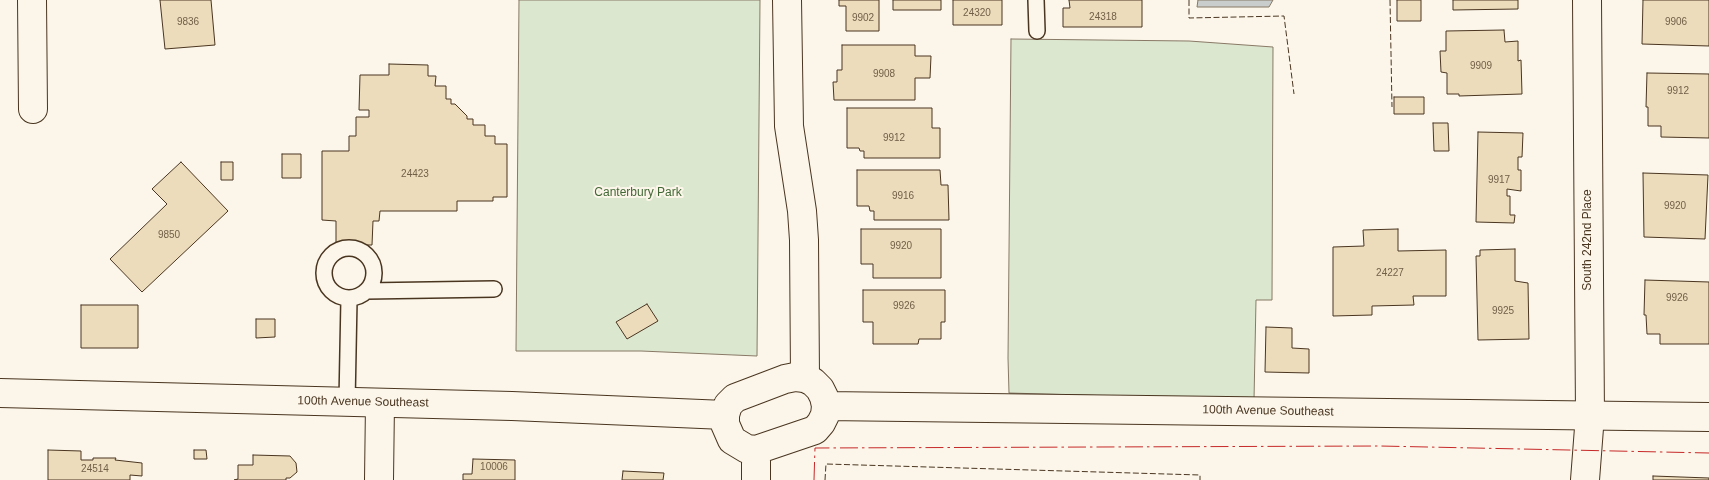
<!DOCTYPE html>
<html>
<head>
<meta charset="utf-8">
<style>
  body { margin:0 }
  canvas { display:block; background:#fbf6e9 }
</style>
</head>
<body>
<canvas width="1709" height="480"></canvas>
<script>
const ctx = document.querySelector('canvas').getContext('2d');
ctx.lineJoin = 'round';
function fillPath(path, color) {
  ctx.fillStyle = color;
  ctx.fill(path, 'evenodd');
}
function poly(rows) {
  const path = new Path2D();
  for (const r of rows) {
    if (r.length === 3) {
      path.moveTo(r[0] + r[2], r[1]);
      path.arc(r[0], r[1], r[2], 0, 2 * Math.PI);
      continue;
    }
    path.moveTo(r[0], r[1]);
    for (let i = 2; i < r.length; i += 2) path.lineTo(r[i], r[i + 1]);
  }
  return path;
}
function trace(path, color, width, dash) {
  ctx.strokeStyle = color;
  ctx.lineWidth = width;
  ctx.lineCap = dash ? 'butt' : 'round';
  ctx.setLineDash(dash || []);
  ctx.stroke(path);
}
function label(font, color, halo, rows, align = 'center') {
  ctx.font = font + ' Helvetica,sans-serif';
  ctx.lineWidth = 4;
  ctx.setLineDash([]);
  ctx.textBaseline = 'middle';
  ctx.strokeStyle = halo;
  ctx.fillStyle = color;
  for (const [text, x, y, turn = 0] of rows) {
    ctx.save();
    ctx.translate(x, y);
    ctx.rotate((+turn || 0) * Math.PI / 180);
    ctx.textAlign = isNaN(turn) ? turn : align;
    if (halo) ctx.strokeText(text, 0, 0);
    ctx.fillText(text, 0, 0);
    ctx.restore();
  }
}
const green = poly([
  [519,0,760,0,757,356,641,351,516,351,519,0],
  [1011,39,1189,41,1273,47,1272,300,1256,300,1254,400,1009,393,1008,358,1011,39]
]);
fillPath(green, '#dce7d0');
trace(green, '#887966', 1);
const water = poly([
  [1198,0,1273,0,1269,7,1197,7,1198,0]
]);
fillPath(water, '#c9cecd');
trace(water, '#887966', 1);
const building = poly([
  [160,0,211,0,215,45,165,49,160,0],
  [839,0,879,0,879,31,846,31,846,6,839,6,839,0],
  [893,0,941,0,941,10,893,10,893,0],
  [953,0,1002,0,1002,25,953,25,953,0],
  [1069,0,1142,0,1142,27,1063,27,1063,8,1070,8,1069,0],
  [1397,0,1421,0,1421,21,1397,21,1397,0],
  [1453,0,1518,0,1518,9,1453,10,1453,0],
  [1643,0,1709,0,1709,46,1642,44,1643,0],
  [1504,30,1505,42,1518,41,1518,61,1521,60,1522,94,1459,96,1459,94,1447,94,1447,73,1441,72,1440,51,1446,51,1446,31,1504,30],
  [842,45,915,45,915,56,931,56,930,78,915,78,915,100,834,100,833,82,837,82,837,70,842,70,842,45],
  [389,64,428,65,428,76,436,76,435,86,446,86,446,99,451,99,451,104,455,104,467,116,467,119,473,119,473,125,485,125,485,136,495,136,495,144,507,144,507,197,493,197,493,201,457,201,457,211,380,211,379,221,373,221,372,245,336,245,336,221,322,220,322,151,349,151,349,136,356,136,356,117,369,117,369,110,359,110,360,75,389,75,389,64],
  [1647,73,1709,74,1709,138,1661,137,1661,126,1648,126,1648,107,1646,107,1647,73],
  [1394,97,1424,97,1424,114,1394,114,1394,97],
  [847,108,932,108,932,128,940,128,940,158,864,158,864,151,860,151,859,148,847,148,847,108],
  [1433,123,1448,123,1449,151,1434,151,1433,123],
  [1478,132,1523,133,1522,157,1518,157,1518,170,1521,170,1521,191,1507,189,1507,196,1510,196,1510,215,1515,215,1514,223,1476,222,1478,132],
  [282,154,301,154,301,178,282,178,282,154],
  [181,162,228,211,142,292,110,259,167,204,152,189,181,162],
  [221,162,233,162,233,180,221,180,221,162],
  [857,170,940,170,941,185,948,185,949,220,874,220,874,211,870,211,869,206,857,206,857,170],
  [1643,173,1708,175,1705,239,1644,237,1643,173],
  [861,229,941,229,941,278,873,278,873,264,861,264,861,229],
  [1398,229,1398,251,1446,250,1446,296,1413,296,1414,305,1372,306,1372,315,1333,316,1333,247,1364,246,1363,230,1398,229],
  [1515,249,1515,281,1528,283,1529,339,1478,340,1476,256,1480,256,1480,250,1515,249],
  [1645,280,1709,282,1709,344,1660,344,1660,334,1647,334,1646,315,1644,315,1645,280],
  [863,290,945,290,945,322,941,322,941,339,919,339,918,344,873,344,873,322,863,322,863,290],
  [647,304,658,321,627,339,616,322,647,304],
  [81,305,138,305,138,348,81,348,81,305],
  [256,319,275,319,275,337,256,338,256,319],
  [1266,327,1292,328,1292,348,1309,349,1309,373,1265,372,1266,327],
  [48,450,81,451,81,460,93,460,93,458,116,458,115,460,142,463,142,476,130,475,130,480,48,480,48,450],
  [194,450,206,450,207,459,194,459,194,450],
  [253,455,290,456,296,463,297,472,290,478,286,478,286,480,234,480,238,479,238,465,253,465,253,455],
  [473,459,515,460,515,480,463,480,463,474,472,474,473,459],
  [623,471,664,473,663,480,622,480,623,471],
  [1653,476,1709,478,1709,480,1653,480,1653,476]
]);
fillPath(building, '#ecdcbc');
trace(building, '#4a3520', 1);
const service = poly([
  [1036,0,1037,31],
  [349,273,25],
  [366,291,494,289],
  [347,402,349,299]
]);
const minor = poly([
  [32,0,33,109],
  [787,0,789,126,802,211,804,240,805,378],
  [379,480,380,403],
  [1585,480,1590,415,1587,0]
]);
const tertiary = poly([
  [795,377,805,378,813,382,820,389,824,397,826,406,825,415,821,423,815,430,756,450,747,449,732,440,725,424,725,415,728,405,735,398,785,379,795,377],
  [0,393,512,406,725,415],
  [826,406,1709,417],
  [756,480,756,450]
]);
trace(service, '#4a3520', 18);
trace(minor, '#4a3520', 30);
trace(tertiary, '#4a3520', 30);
trace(service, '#fbf6e9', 15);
trace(minor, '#fbf6e9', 28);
trace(tertiary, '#fbf6e9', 28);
trace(poly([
  [1189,0,1189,18,1284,16,1294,94],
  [1390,0,1392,107],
  [825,480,826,464,1200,475,1200,480]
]), '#4a3520', 1, [6, 2.5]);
trace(poly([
  [814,480,815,448,1380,446,1709,453]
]), '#c62828', 1, [18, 4, 2.5, 4]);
label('10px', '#725f47', null, [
  ["24320",977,13],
  ["24318",1103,17],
  ["9902",863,18],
  ["9836",188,22],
  ["9906",1676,22],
  ["9909",1481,66],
  ["9908",884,74],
  ["9912",1678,91],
  ["9912",894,138],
  ["24423",415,174],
  ["9917",1499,180],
  ["9916",903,196],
  ["9920",1675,206],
  ["9850",169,235],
  ["9920",901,246],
  ["24227",1390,273],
  ["9926",1677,298],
  ["9926",904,306],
  ["9925",1503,311],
  ["10006",494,467],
  ["24514",95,469]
]);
label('12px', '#436837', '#fbf6e9', [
  ["Canterbury Park",638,193]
]);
label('12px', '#4a3520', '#fbf6e9', [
  ["South 242nd Place",1588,240,-90],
  ["100th Avenue Southeast",363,402,1],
  ["100th Avenue Southeast",1268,411,1]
]);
</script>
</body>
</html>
